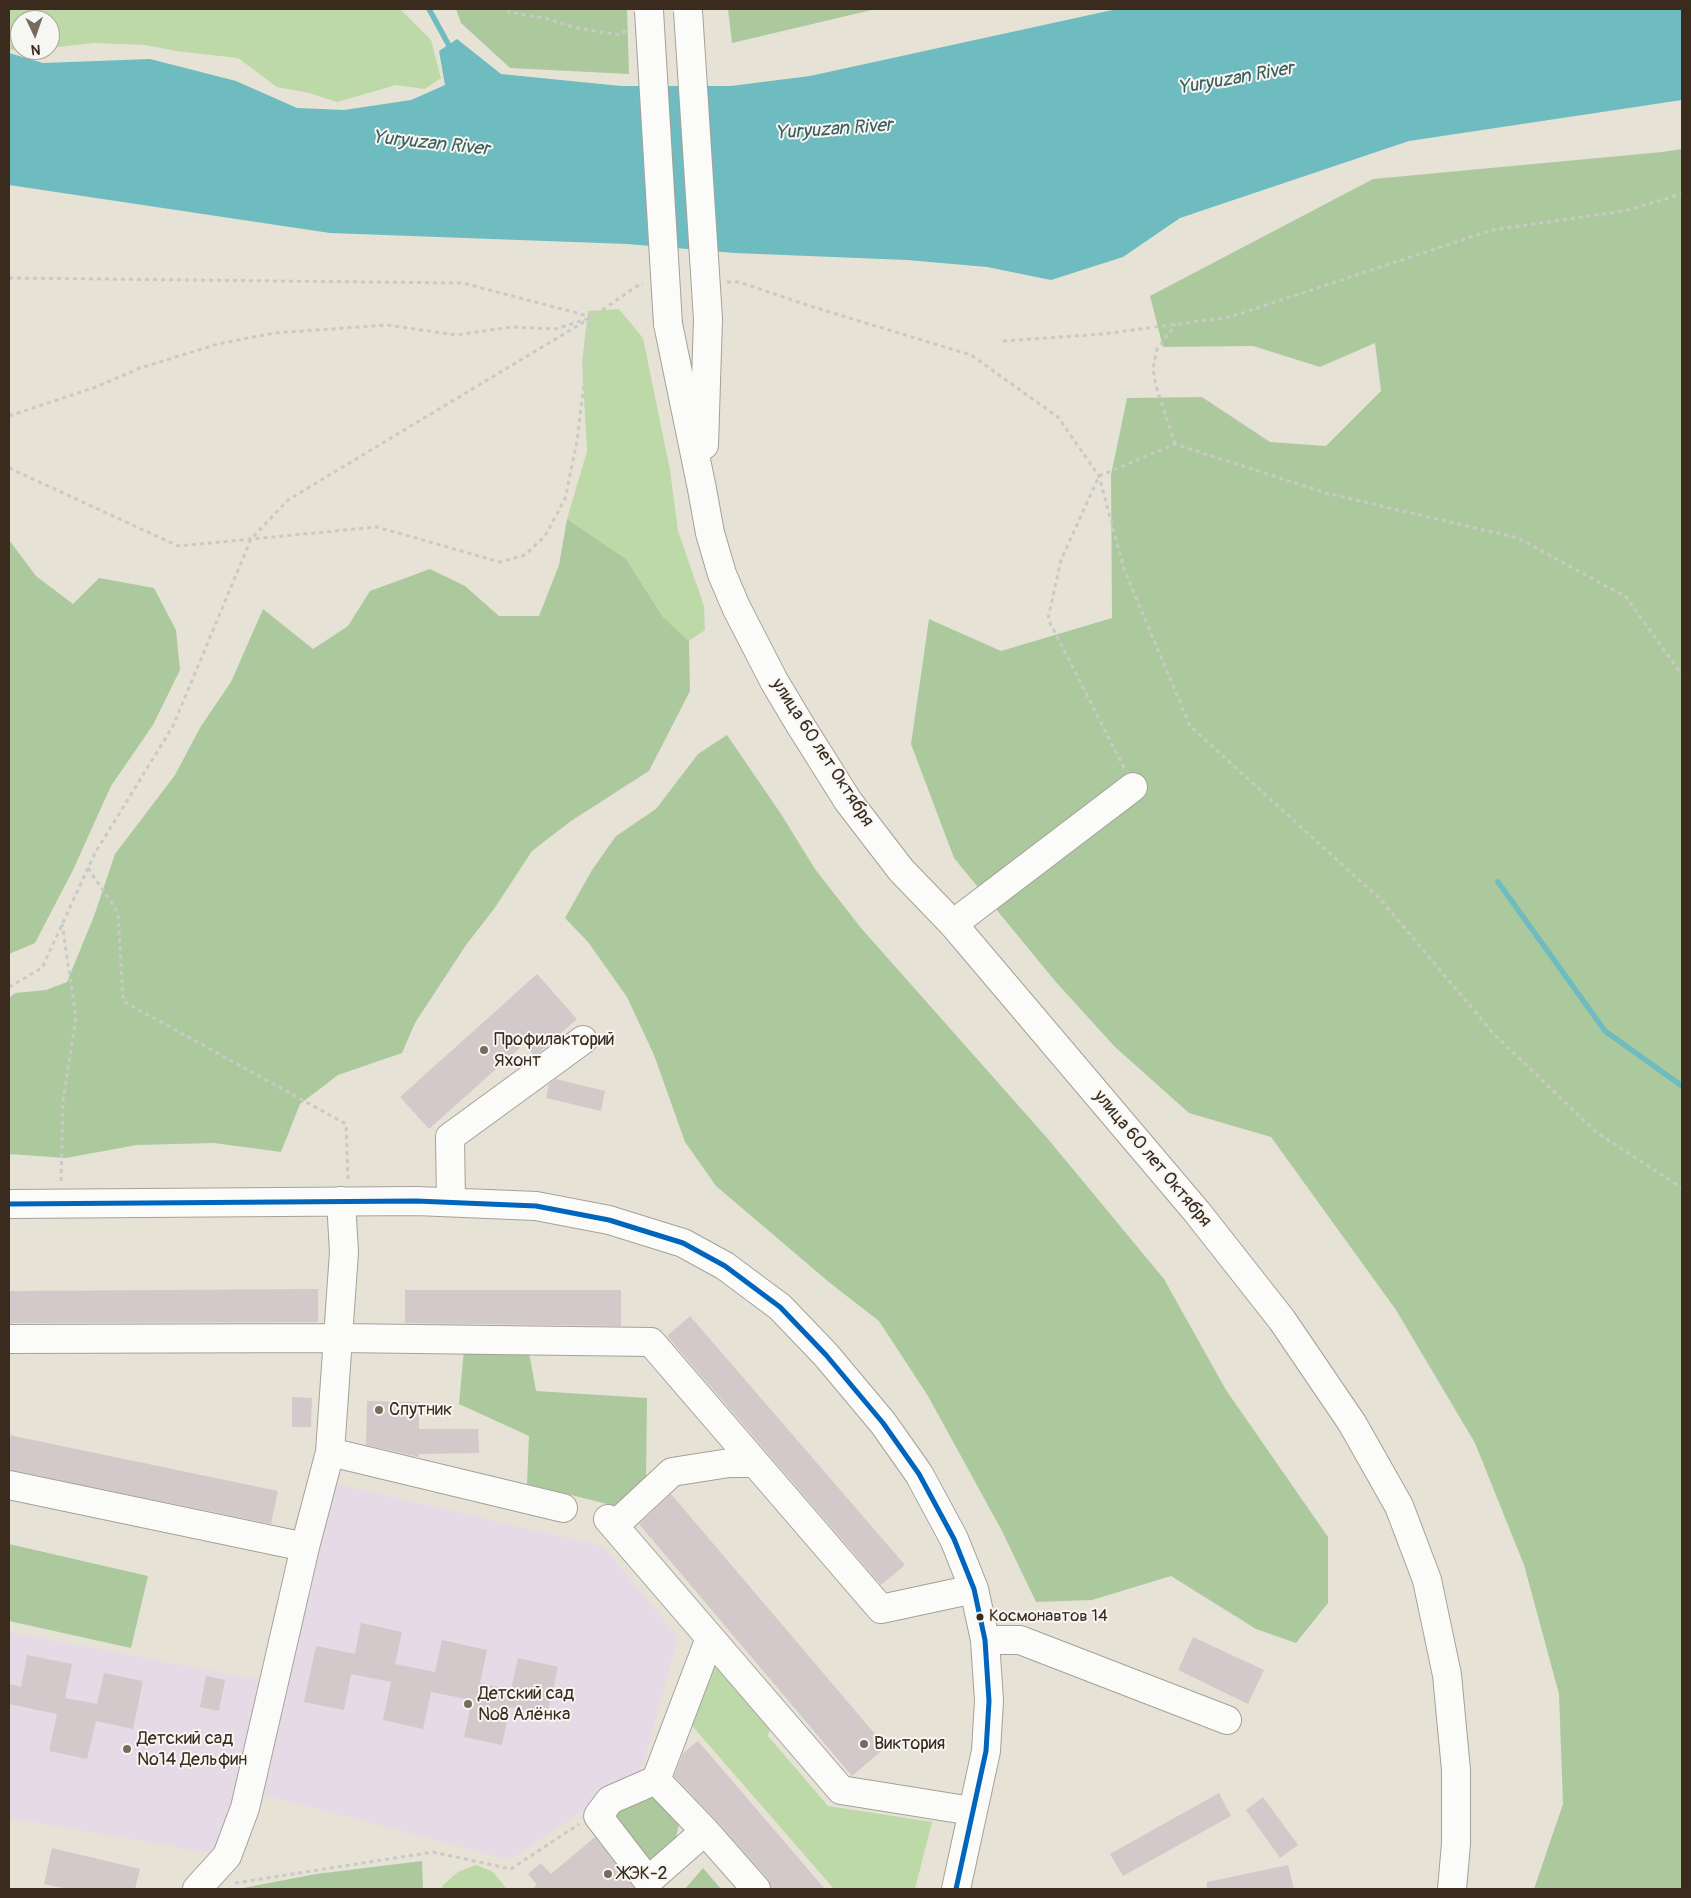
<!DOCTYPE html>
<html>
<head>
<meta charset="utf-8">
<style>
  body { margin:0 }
  #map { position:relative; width:1691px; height:1898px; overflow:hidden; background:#e6e3d6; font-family:Pangolin,sans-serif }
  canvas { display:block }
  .frame { position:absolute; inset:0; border:10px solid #3b2a1e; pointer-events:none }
  .north { position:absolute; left:10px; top:10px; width:50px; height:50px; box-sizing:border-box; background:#f6f6f2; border:1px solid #aba49d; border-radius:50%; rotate:177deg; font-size:14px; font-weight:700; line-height:20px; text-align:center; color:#3b2a1e }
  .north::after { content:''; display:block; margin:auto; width:18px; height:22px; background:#776b5e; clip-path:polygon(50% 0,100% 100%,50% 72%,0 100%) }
</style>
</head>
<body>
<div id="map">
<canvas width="1691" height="1898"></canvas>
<div class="frame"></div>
<div class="north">N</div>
</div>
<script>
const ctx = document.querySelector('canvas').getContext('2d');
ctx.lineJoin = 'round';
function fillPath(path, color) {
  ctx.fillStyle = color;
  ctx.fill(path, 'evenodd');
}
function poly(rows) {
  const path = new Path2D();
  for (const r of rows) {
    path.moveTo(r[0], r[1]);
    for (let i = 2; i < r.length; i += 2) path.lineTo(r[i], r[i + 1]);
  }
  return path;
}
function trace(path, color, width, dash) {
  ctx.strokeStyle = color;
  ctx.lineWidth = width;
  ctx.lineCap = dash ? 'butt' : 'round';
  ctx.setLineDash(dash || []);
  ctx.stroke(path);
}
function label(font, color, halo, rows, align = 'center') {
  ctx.font = font + ' Pangolin,sans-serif';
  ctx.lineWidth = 4;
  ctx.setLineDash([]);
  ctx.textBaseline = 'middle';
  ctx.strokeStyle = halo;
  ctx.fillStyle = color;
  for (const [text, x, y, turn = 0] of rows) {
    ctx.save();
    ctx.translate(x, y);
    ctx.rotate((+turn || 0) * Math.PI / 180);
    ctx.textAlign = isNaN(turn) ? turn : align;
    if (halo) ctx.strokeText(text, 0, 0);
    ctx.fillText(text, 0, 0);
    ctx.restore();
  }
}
fillPath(poly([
  [332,1483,603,1546,678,1637,642,1770,510,1860,257,1793],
  [9,1632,261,1680,231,1823,220,1855,9,1818]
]), '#e5dae5');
fillPath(poly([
  [9,9,400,9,431,40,441,78,425,89,396,85,337,102,309,93,277,87,238,58,176,51,145,45,94,43,50,48,50,20,20,20,20,49,9,50],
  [619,309,643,338,670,470,678,531,704,606,705,630,689,641,663,617,626,559,567,519,587,451,582,362,588,311],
  [716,1661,772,1721,768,1736,828,1806,932,1822,915,1889,834,1889,688,1721],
  [476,1865,492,1871,507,1889,442,1889,443,1885,458,1872]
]), '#bdd9a8');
fillPath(poly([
  [456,9,627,9,629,74,510,68,461,23],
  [728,9,876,9,732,43],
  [1682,149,1682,1889,1534,1889,1563,1804,1559,1694,1524,1565,1475,1443,1396,1310,1271,1137,1189,1113,1115,1047,1055,981,954,858,911,744,929,619,1001,651,1112,618,1111,475,1127,398,1202,397,1270,442,1326,446,1381,391,1375,343,1320,367,1253,346,1163,347,1150,296,1373,179,1662,152],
  [567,519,626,559,663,617,689,641,690,691,649,771,571,821,532,851,494,909,466,945,415,1023,402,1053,338,1075,300,1104,281,1152,214,1143,137,1145,66,1158,9,1154,9,998,15,993,46,990,67,982,94,916,115,854,175,775,201,726,231,682,263,609,313,649,348,626,370,591,430,569,465,586,499,616,539,616,559,565],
  [9,540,36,576,73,604,99,578,154,588,176,630,180,670,153,725,111,786,73,870,35,943,9,954],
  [727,735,781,814,815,869,861,928,1048,1139,1164,1279,1226,1390,1328,1537,1328,1603,1296,1643,1256,1629,1171,1576,1092,1600,1036,1602,1002,1531,928,1396,879,1321,830,1283,716,1186,685,1142,654,1055,627,997,588,942,565,918,592,870,616,836,656,809,698,754],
  [464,1349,529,1352,536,1391,647,1398,646,1479,619,1507,527,1484,529,1436,459,1404],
  [9,1544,148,1576,131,1648,9,1621],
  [655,1795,679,1824,674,1846,652,1864,611,1815,630,1796],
  [422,1861,423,1889,238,1889,316,1874],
  [703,1868,721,1889,685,1889]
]), '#acc99e');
fillPath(poly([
  [1117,9,1682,9,1682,100,1409,141,1180,218,1123,257,1051,280,987,267,907,260,735,253,627,244,330,233,9,185,9,53,43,63,150,59,236,81,297,108,344,110,411,100,445,85,439,51,457,39,501,74,621,86,731,86,810,76]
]), '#6ebbc0');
trace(poly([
  [429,9,452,51],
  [1498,882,1605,1031,1682,1086]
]), '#6ebbc0', 5.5);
fillPath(poly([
  [537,974,577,1019,535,1056,524,1044,429,1129,400,1097],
  [556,1079,605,1091,601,1111,546,1098,549,1084],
  [318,1289,318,1322,9,1323,9,1291],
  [405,1290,621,1290,621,1326,405,1323],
  [690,1316,905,1565,881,1585,667,1336],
  [292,1397,312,1398,311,1427,292,1427],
  [367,1401,419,1402,419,1429,478,1429,479,1453,419,1454,419,1457,366,1445],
  [9,1435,278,1491,271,1524,9,1470],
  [671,1494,886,1747,852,1776,639,1524],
  [361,1623,402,1632,395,1664,435,1672,442,1640,487,1650,480,1683,511,1690,518,1658,558,1667,547,1715,510,1707,502,1745,464,1737,472,1700,431,1692,423,1729,383,1720,391,1682,351,1674,344,1710,304,1702,316,1646,355,1654],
  [1193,1637,1264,1670,1248,1704,1178,1670],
  [27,1655,72,1664,65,1698,97,1704,104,1673,143,1681,133,1729,96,1721,87,1759,49,1751,57,1714,9,1704,9,1684,21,1687],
  [206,1676,225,1680,219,1711,200,1707],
  [698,1741,825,1889,771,1889,768,1879,716,1820,674,1776,683,1753],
  [1219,1793,1231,1816,1123,1876,1110,1854],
  [1263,1797,1298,1845,1280,1858,1246,1810],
  [595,1837,635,1889,532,1889,537,1885,528,1874,541,1863,551,1874],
  [52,1848,140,1869,135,1889,68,1889,44,1884],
  [1288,1865,1294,1889,1207,1889,1207,1882]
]), '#d3c8ca');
const minor = poly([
  [953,924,1133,787],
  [451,1202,450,1137,583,1040],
  [9,1204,416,1201,536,1206,609,1220,683,1243,725,1266,780,1307,826,1355,883,1423,919,1474,954,1539,974,1589,985,1640,989,1701,986,1751,956,1889],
  [9,1339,338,1338,651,1342,881,1609,974,1589],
  [330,1452,563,1508],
  [9,1485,305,1547,330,1452,344,1252,341,1201],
  [608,1519,841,1790,972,1811],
  [614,1526,672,1472,729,1463,755,1463],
  [985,1640,1020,1640,1227,1720],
  [656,1780,705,1831,756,1889],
  [705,1831,648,1881,598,1816,610,1800,656,1780,710,1638],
  [197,1889,227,1856,245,1808,305,1547]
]);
const major = poly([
  [668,324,702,489,710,533,722,574,736,607,774,681,799,723,848,801,901,870,953,924,1197,1212,1282,1320,1352,1423,1399,1506,1427,1580,1447,1675,1456,1770,1456,1844,1452,1889],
  [704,445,708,319]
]);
trace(minor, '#a5a198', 30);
trace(major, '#a5a198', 30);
trace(poly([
  [508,9,509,12,548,19,577,28,620,35,628,29],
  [9,278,463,283,592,317,640,284,643,284],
  [727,282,739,282,810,306,971,355,1058,417,1099,476,1124,569,1190,726,1380,899,1493,1033,1596,1132,1682,1188],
  [1003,341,1103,334,1230,317,1492,230,1624,211,1682,194],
  [9,416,96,387,140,368,218,344,274,333,387,325,456,335,512,327,555,329,587,319],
  [1175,444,1156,386,1153,369,1157,349,1176,324],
  [9,468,178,546,377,527,500,562,525,555,545,536,565,499,577,441,592,318],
  [1124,768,1048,619,1061,560,1099,476,1175,444,1326,493,1518,538,1626,597,1682,675],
  [88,868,118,913,123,1001,346,1124,348,1179],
  [9,987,42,968,95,853,173,726,251,539,288,500,592,317],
  [61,1181,63,1101,76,1017,62,924],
  [235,1883,433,1852,511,1869,579,1824]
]), '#cac9c5', 3, [4, 4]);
trace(minor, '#fbfbf9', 28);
trace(major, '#fbfbf9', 28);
const majorBridge = poly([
  [649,11,668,324],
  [688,11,708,319]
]);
trace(majorBridge, '#a5a198', 30, []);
trace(majorBridge, '#fbfbf9', 28);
trace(poly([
  [9,1204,416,1201,536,1206,609,1220,683,1243,725,1266,780,1307,826,1355,883,1423,919,1474,954,1539,974,1589,985,1640,989,1701,986,1751,956,1889]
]), '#0065bd', 5);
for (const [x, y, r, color] of [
  [484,1050,5,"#776b5e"],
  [379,1410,5,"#776b5e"],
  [980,1617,4.5,"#3b2a1e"],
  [468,1704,5,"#776b5e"],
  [864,1744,5,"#776b5e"],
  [127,1749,5,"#776b5e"],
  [608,1874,5,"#776b5e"]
]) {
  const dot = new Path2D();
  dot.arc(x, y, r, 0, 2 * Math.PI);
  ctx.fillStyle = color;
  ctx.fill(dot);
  trace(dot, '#f6f6f2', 2);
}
label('17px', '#3b2a1e', '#f6f6f2', [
  ["Космонавтов 14",989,1617]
], 'left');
label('18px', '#3b2a1e', '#f6f6f2', [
  ["улица 60 лет Октября",822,753,57],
  ["улица 60 лет Октября",1152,1159,50]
]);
label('18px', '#3b2a1e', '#f6f6f2', [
  ["Профилакторий",494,1040],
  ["Яхонт",494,1061],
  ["Спутник",389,1410],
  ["Детский сад",478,1694],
  ["№8 Алёнка",478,1715],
  ["Детский сад",137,1739],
  ["№14 Дельфин",137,1760],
  ["Виктория",874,1744],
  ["ЖЭК-2",618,1874]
], 'left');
label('italic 19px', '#3b5d5b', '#f6f6f2', [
  ["Yuryuzan River",1236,79,-10],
  ["Yuryuzan River",834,130,-4],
  ["Yuryuzan River",431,144,6]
]);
</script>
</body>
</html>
